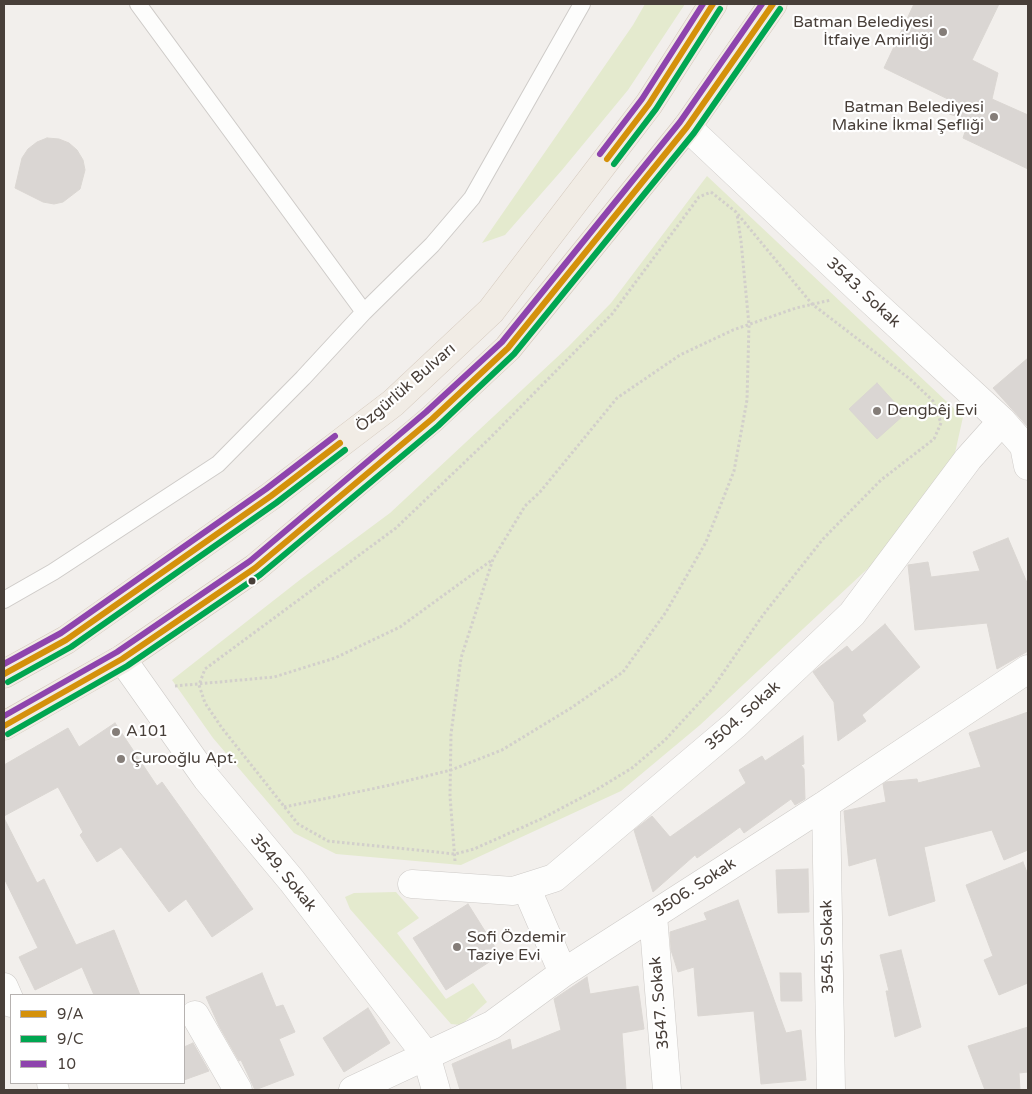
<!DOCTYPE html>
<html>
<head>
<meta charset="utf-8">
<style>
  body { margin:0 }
  #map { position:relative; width:1032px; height:1094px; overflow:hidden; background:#f2efec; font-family:"Varela Round",sans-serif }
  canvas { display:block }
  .frame { position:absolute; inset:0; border:5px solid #483f39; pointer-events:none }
  .legend { position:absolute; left:10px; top:994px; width:175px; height:90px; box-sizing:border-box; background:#fff; border:1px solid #b6b2b0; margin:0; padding:6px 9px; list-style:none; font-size:15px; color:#483f39 }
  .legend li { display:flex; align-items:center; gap:10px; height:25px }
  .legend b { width:25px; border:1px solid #b6b2b0 }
</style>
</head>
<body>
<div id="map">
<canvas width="1032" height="1094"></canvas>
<div class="frame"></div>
<ul class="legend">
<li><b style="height:6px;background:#d4910b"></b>9/A</li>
<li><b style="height:6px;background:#00a651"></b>9/C</li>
<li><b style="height:6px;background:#8e44ad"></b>10</li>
</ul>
</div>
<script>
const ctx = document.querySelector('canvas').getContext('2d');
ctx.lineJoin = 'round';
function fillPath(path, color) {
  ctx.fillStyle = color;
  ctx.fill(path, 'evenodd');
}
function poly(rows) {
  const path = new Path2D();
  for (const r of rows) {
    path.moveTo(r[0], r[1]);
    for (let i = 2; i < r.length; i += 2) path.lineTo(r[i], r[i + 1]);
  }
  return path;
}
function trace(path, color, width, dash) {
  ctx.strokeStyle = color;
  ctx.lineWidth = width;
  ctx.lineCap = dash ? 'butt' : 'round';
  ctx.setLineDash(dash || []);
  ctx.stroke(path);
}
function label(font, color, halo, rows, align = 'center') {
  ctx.font = font + ' "Varela Round",sans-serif';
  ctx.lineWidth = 4.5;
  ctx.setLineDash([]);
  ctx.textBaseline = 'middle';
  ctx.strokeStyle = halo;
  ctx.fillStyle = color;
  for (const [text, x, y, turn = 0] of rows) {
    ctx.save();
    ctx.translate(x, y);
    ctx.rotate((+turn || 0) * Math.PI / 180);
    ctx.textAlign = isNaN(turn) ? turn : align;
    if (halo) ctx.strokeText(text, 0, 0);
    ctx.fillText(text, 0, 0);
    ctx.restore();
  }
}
fillPath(poly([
  [645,4,685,4,628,90,562,170,505,235,482,243,633,25],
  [707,176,963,417,953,462,893,545,700,725,621,791,461,865,336,854,294,833,213,738,172,680,301,579,390,513,568,347,611,303],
  [396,892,419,918,397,933,446,999,473,983,487,1002,461,1025,451,1024,350,909,345,897,354,893]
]), '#e4eace');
const building = poly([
  [914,4,999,4,972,60,998,73,992,99,1028,115,1028,169,963,138,969,120,949,114,954,102,884,68,914,4],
  [47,138,59,139,69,143,77,150,83,160,85,170,80,189,63,202,54,204,43,202,15,188,22,158,28,149,37,142,47,138],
  [1028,358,1028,427,993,388,1028,358],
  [877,383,905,414,877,439,849,409,877,383],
  [1008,538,1028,585,1028,651,997,669,987,623,915,630,908,565,928,562,931,577,980,571,973,552,1008,538],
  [885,624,920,667,862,715,866,721,838,741,834,702,813,672,847,646,852,652,885,624],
  [1028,712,1028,850,1004,860,992,830,924,847,935,901,889,916,876,858,849,866,844,811,886,802,883,784,886,782,917,779,918,783,981,767,969,733,1028,712],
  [115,723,157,786,162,782,253,909,212,937,186,899,169,912,121,847,97,862,80,835,83,832,58,787,4,816,4,765,68,728,79,747,115,723],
  [803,736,804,764,801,765,804,769,805,799,795,805,791,799,744,833,740,827,697,858,695,855,653,892,634,830,652,816,670,837,746,783,739,770,762,756,765,761,803,736],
  [4,818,37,883,44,879,76,945,114,930,140,995,94,995,82,967,35,990,19,957,38,948,4,878,4,818],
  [1023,862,1028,875,1028,983,999,995,984,960,993,956,966,885,1023,862],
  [808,869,809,912,778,913,776,870,808,869],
  [738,900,786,1033,801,1030,806,1080,761,1084,754,1011,698,1016,694,967,678,972,671,950,670,932,707,920,704,913,738,900],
  [468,904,500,955,446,990,413,938,468,904],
  [901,950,921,1027,895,1037,886,991,889,991,880,955,901,950],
  [262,973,276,1007,283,1005,295,1032,279,1039,294,1075,255,1090,241,1060,239,1061,219,1026,206,997,262,973],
  [780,973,801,973,802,1001,781,1001,780,973],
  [587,977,590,994,638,986,644,1029,622,1033,626,1090,460,1090,452,1064,510,1039,512,1050,561,1030,554,999,587,977],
  [368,1008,390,1043,344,1072,323,1038,368,1008],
  [1028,1027,1028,1072,1019,1073,1020,1090,985,1090,968,1046,1028,1027],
  [193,1043,209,1071,184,1080,184,1047,193,1043]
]);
fillPath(building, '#dad6d3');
trace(building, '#dad6d2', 1);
const service = poly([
  [138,4,364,312],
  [4,600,53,572,218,464,303,378,364,312,432,245,472,198,582,4]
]);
const minor = poly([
  [687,127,863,293,1002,421,1024,446,1028,466],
  [122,659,207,779,292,881,426,1055,436,1090],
  [826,804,831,1090],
  [412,884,513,891,554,878,735,725,852,614,968,459,1002,421],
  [526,887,563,973],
  [653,915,667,1090],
  [4,987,11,1003],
  [195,1015,238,1090],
  [51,1083,55,1090],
  [353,1090,492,1025,563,973,826,804,1028,669]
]);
const primary = poly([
  [4,674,66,640,271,496,393,403,491,311,649,104,713,4],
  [4,726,122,659,255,568,432,419,508,348,687,127,773,4]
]);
trace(service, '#cecbc8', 18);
trace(minor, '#cecbc8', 29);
trace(primary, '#d3c7bb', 29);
trace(poly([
  [711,192,736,212,812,304,910,379,933,401,941,423,934,439,881,480,823,539,763,615,712,689,665,740,632,768,596,790,541,819,474,849,455,854,328,841,298,824,222,728,205,703,199,685,205,669,396,528,490,438,612,314,699,197,711,192],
  [175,686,274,677,335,658,400,627,492,560],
  [284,807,386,786,451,770,502,750,571,708,623,672,666,612,706,542,734,471,747,400,749,325,741,241,737,214],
  [455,861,450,796,451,734,461,658,493,559,525,506,540,492,617,398,680,355,733,330,796,308,831,300]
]), '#d2cfcb', 3, [2.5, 2.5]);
trace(service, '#fdfdfc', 16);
trace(minor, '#fdfdfc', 28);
trace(primary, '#f1ece5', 28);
trace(poly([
  [607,159,649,104,713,4],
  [4,674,66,640,271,496,340,443],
  [4,726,122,659,255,568,432,419,508,348,687,127,773,4]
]), '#d4910b', 6);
trace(poly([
  [614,164,656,109,720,9],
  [8,682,71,647,276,503,345,450],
  [8,734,127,666,260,575,438,426,514,354,694,133,780,9]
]), '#00a651', 6);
trace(poly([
  [600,154,642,99,703,4],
  [4,664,61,633,266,489,335,436],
  [4,716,117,652,250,561,426,412,502,342,680,122,762,4]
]), '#8e44ad', 6);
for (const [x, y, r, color] of [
  [943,32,5,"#847d78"],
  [994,117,5,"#847d78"],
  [877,411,5,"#847d78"],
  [252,581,4.5,"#483f39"],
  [116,732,5,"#847d78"],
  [121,759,5,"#847d78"],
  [457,947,5,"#847d78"]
]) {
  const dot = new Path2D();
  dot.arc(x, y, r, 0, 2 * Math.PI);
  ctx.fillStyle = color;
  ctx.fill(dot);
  trace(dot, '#fff', 2);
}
label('16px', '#483f39', '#fff', [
  ["Batman Belediyesi",933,23,"right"],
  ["İtfaiye Amirliği",933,41,"right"],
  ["Batman Belediyesi",984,108,"right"],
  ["Makine İkmal Şefliği",984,126,"right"],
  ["Dengbêj Evi",887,411],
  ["A101",126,732],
  ["Çurooğlu Apt.",131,759],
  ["Sofi Özdemir",467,938],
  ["Taziye Evi",467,956]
], 'left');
label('16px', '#483f39', '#fff', [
  ["3543. Sokak",863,293,43],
  ["Özgürlük Bulvarı",406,388,-41],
  ["3504. Sokak",743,716,-42],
  ["3549. Sokak",283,873,51],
  ["3506. Sokak",695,888,-33],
  ["3545. Sokak",828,947,-91],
  ["3547. Sokak",660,1003,-95]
]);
</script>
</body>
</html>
